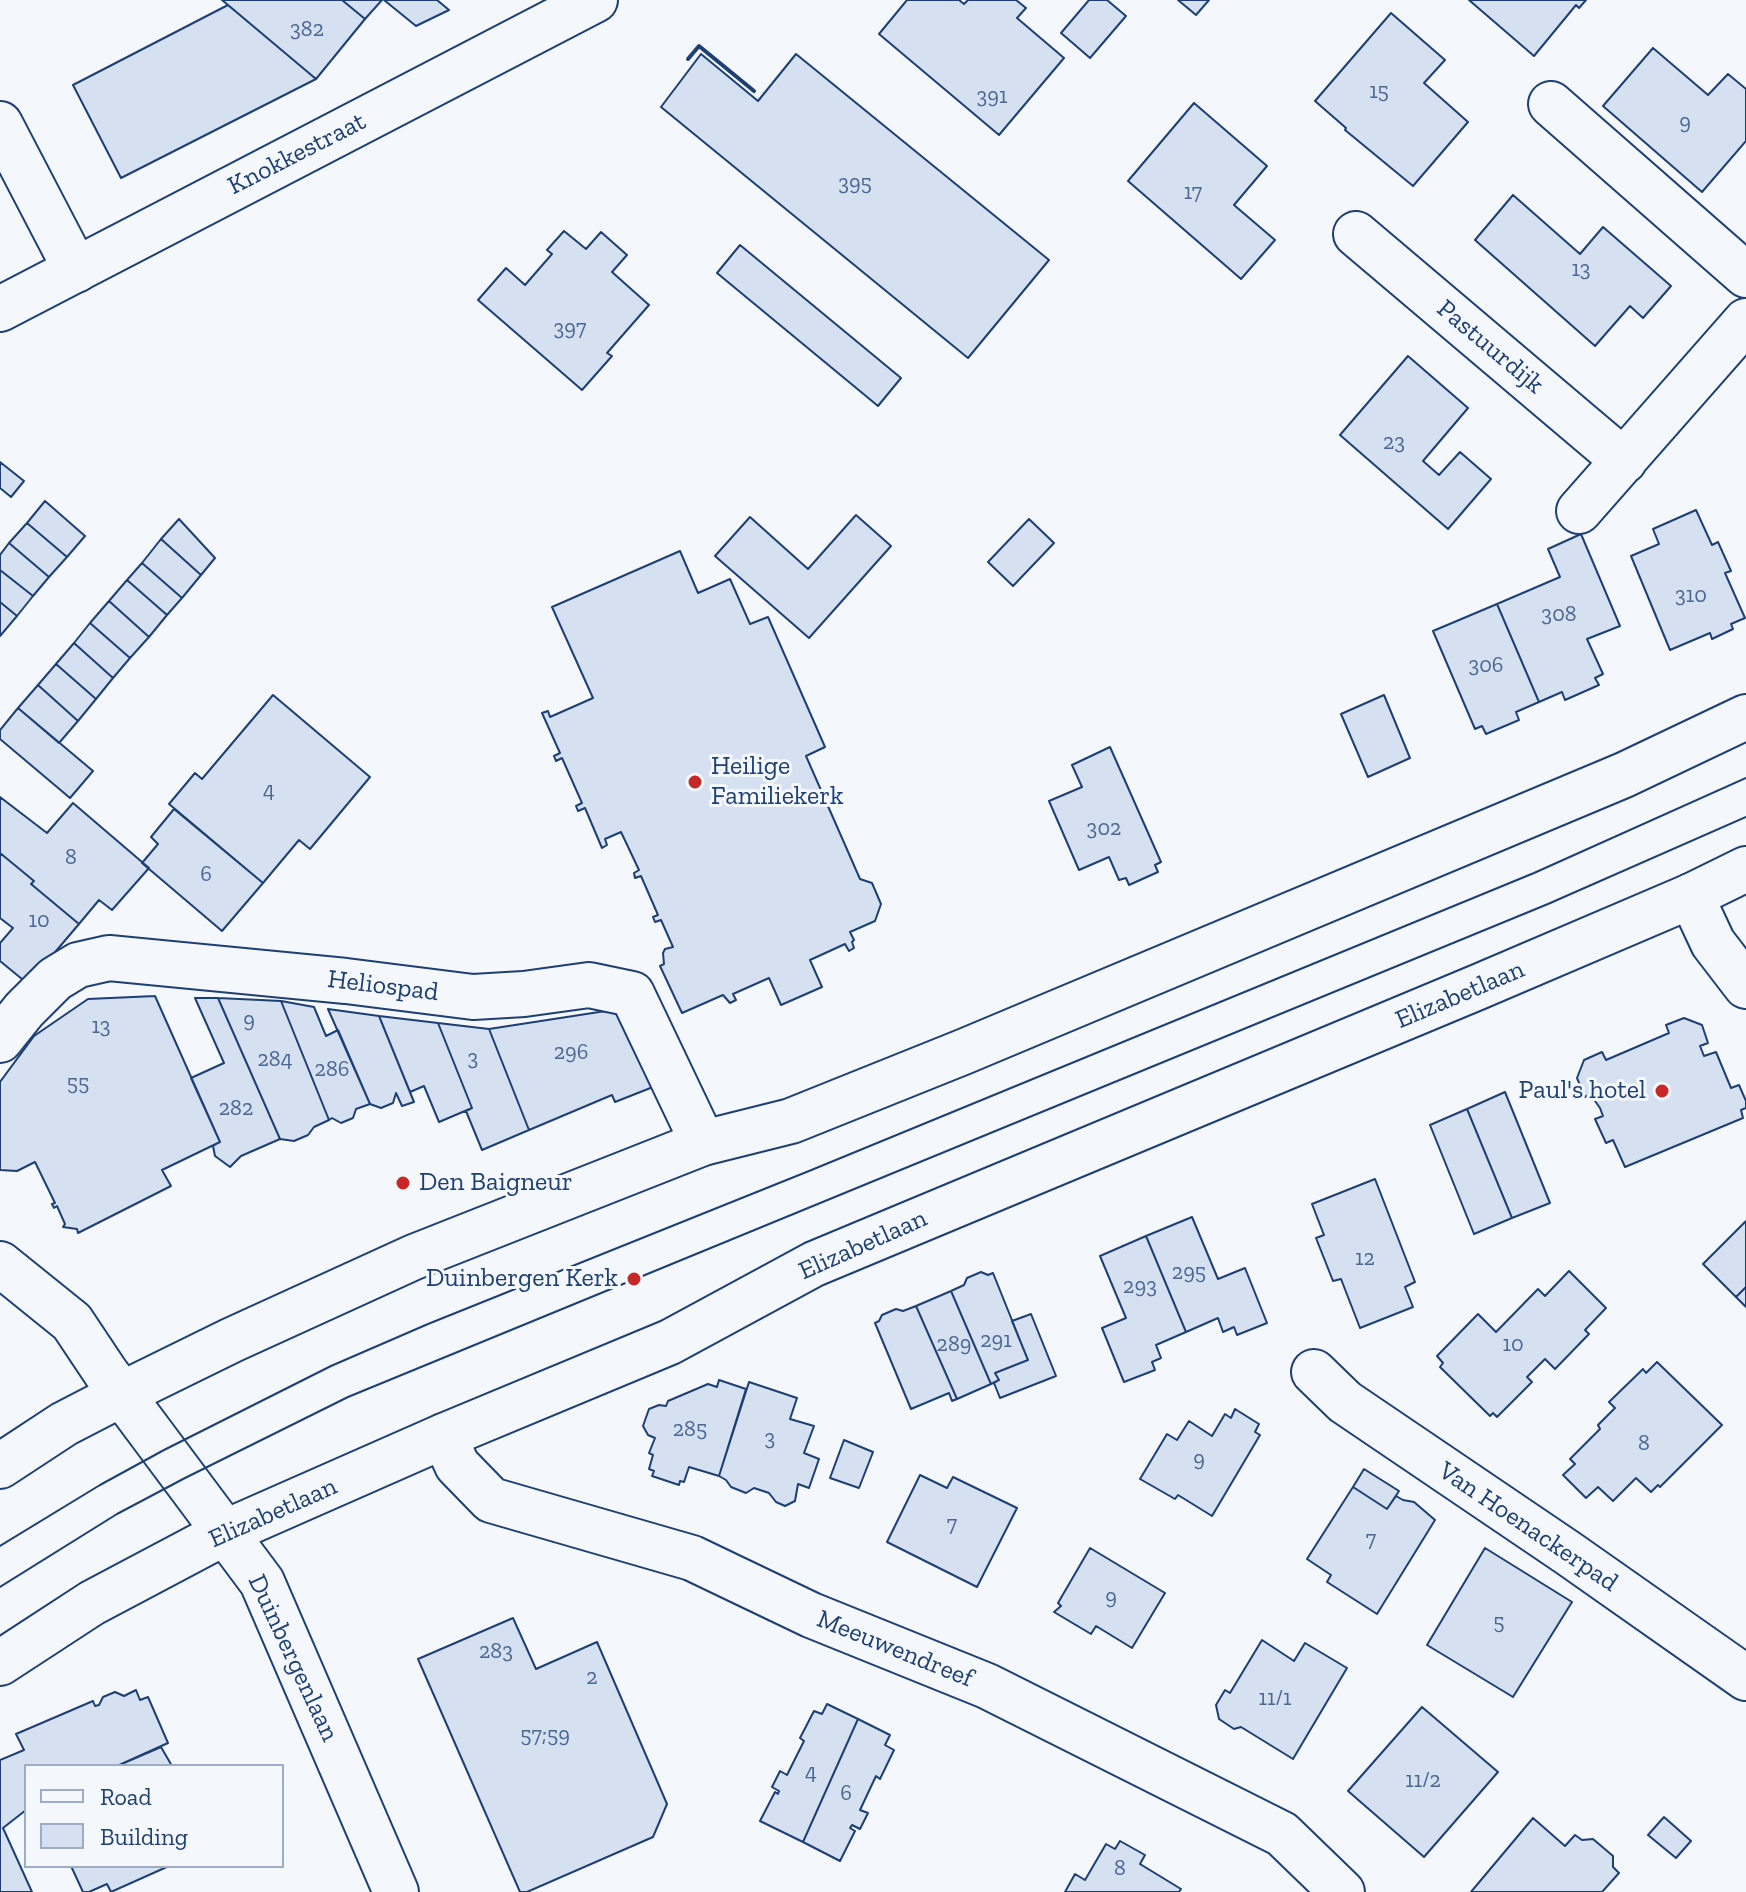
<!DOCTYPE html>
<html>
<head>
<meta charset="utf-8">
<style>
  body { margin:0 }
  #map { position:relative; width:1746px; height:1892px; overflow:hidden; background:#f4f7fb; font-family:"Zilla Slab",serif }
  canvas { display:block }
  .legend { position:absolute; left:24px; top:1764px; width:260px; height:104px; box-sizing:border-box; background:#f4f7fb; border:2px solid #9eadc5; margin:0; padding:10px 14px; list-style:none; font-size:24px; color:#1d3f73 }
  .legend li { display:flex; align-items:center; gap:16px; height:40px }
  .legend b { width:40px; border:2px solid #9eadc5 }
</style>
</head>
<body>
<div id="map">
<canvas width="1746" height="1892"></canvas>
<ul class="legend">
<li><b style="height:10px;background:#f4f7fb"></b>Road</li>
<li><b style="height:22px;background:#d5e0f0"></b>Building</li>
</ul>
</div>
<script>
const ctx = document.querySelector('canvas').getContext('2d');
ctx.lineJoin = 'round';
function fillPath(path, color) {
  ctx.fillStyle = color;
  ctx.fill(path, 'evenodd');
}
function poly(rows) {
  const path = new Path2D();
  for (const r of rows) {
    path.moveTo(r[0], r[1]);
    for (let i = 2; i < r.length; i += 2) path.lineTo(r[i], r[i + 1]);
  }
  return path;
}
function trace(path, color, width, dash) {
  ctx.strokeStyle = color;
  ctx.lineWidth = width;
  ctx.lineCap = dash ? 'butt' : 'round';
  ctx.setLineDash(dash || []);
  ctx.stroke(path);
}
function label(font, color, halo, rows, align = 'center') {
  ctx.font = font + ' "Zilla Slab",serif';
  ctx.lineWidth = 6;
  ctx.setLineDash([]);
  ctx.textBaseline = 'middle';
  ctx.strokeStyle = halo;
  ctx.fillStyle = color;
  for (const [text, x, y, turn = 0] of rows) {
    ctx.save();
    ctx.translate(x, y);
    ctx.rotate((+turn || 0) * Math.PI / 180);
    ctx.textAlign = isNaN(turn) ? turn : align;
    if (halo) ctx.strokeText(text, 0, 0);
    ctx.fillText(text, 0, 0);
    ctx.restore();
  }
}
const building = poly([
  [222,0,342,0,365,19,316,79,222,0],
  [342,0,382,0,365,19,342,0],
  [384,0,437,0,449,10,416,26,384,0],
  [907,0,959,0,964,4,968,0,1016,0,1026,8,1017,18,1064,58,999,135,879,34,907,0],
  [1089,0,1107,0,1126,16,1090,58,1061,33,1089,0],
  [1178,0,1209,0,1196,15,1178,0],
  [1469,0,1586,0,1579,8,1576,5,1534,56,1469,0],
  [228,5,316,79,121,178,73,85,228,5],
  [1391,13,1445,60,1424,83,1468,122,1413,186,1345,130,1346,128,1315,101,1391,13],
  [1653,48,1708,95,1728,74,1746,89,1746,141,1702,192,1603,106,1653,48],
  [701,54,758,101,796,54,1049,260,968,358,661,107,701,54],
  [1194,103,1267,166,1234,205,1275,240,1241,279,1128,181,1194,103],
  [1513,195,1580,254,1603,227,1671,286,1643,318,1630,306,1595,346,1475,240,1513,195],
  [564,231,586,249,601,232,627,255,612,272,649,305,607,353,612,356,582,390,478,300,506,268,525,285,552,254,547,250,564,231],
  [740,245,901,378,878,406,717,273,740,245],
  [1408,356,1468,408,1423,461,1439,475,1460,452,1491,479,1448,529,1340,435,1408,356],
  [0,462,24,481,11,497,0,488,0,462],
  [45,501,85,536,67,557,27,523,45,501],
  [1696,510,1712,545,1718,542,1731,571,1725,573,1745,618,1731,624,1733,629,1712,639,1710,633,1670,650,1631,556,1659,544,1653,529,1696,510],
  [856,515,891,546,809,638,715,556,750,517,808,569,856,515],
  [179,519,215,558,201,575,161,539,179,519],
  [1029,519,1054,543,1013,586,988,562,1029,519],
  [27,523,67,557,49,577,9,543,27,523],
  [1581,534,1620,626,1587,639,1603,674,1595,678,1599,685,1565,700,1562,692,1539,702,1497,604,1560,577,1548,549,1581,534],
  [161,539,201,575,182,598,142,563,161,539],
  [9,543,49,577,33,596,0,570,0,555,9,543],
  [680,551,698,593,730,579,750,624,768,617,825,747,806,756,860,879,872,883,881,904,875,921,850,932,854,940,852,942,854,948,849,951,845,944,810,960,822,987,781,1005,769,978,733,994,736,1000,730,1003,723,995,682,1013,660,966,664,964,663,953,665,949,673,947,661,920,655,922,653,917,658,915,641,876,635,878,634,873,639,870,621,832,605,839,607,845,602,848,585,808,578,811,576,806,582,803,562,758,556,761,554,756,560,753,542,713,548,711,550,717,593,698,552,607,680,551],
  [142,563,182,598,167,615,127,580,142,563],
  [0,570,33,596,17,616,0,602,0,570],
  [127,580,167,615,149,637,109,601,127,580],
  [109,601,149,637,130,658,90,623,109,601],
  [0,602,17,616,0,636,0,602],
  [1497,604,1539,702,1516,712,1519,720,1486,734,1482,726,1475,729,1433,631,1497,604],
  [90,623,130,658,113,678,74,643,90,623],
  [74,643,113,678,96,699,56,664,74,643],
  [56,664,96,699,78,721,38,685,56,664],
  [38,685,78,721,59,743,18,708,38,685],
  [273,695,370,777,310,849,299,840,263,883,169,804,195,773,202,779,273,695],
  [1384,695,1410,758,1368,777,1341,714,1384,695],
  [18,708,93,771,70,798,0,739,0,730,18,708],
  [1110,747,1161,862,1155,865,1158,872,1129,885,1126,878,1119,880,1109,857,1079,870,1049,801,1082,787,1072,765,1110,747],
  [0,797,47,833,73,803,149,868,112,910,99,900,79,924,31,884,34,881,0,853,0,797],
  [174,809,263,883,222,931,142,863,158,844,151,837,174,809],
  [0,853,34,881,31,884,79,924,28,984,0,961,0,943,13,928,0,918,0,853],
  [155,996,220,1142,162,1170,171,1186,78,1233,77,1229,63,1227,65,1224,57,1206,54,1208,52,1204,55,1203,35,1162,17,1171,0,1170,0,1082,34,1036,88,999,155,996],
  [195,998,218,998,280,1139,241,1156,230,1167,215,1156,213,1146,220,1142,191,1078,224,1063,195,998],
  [218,998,281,1001,329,1120,314,1127,308,1135,294,1141,280,1139,218,998],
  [281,1001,314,1007,326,1036,338,1030,370,1104,356,1109,353,1118,341,1123,332,1118,329,1120,281,1001],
  [625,1008,653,1087,615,1102,612,1095,529,1130,489,1029,625,1008],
  [328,1009,379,1016,414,1102,402,1106,396,1093,393,1103,381,1108,370,1104,328,1009],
  [379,1016,438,1023,472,1108,439,1122,424,1086,410,1092,379,1016],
  [1684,1018,1702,1025,1708,1043,1700,1046,1704,1056,1716,1052,1731,1088,1739,1085,1746,1101,1746,1108,1741,1110,1743,1118,1625,1167,1613,1140,1606,1143,1595,1119,1603,1116,1600,1108,1590,1094,1585,1097,1577,1078,1584,1060,1602,1052,1606,1060,1669,1033,1666,1025,1684,1018],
  [438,1023,489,1029,529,1130,482,1150,466,1111,472,1108,438,1023],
  [1505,1092,1550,1203,1512,1218,1467,1109,1505,1092],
  [1467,1109,1512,1218,1474,1234,1430,1125,1467,1109],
  [1375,1179,1415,1282,1405,1287,1413,1307,1360,1328,1341,1279,1333,1281,1316,1238,1324,1235,1312,1204,1375,1179],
  [1192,1217,1218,1279,1245,1268,1267,1323,1237,1335,1234,1327,1223,1332,1218,1318,1186,1332,1146,1236,1192,1217],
  [1746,1221,1746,1287,1736,1297,1703,1264,1746,1221],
  [1146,1236,1186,1332,1156,1345,1161,1358,1152,1362,1155,1370,1124,1382,1102,1328,1126,1318,1100,1256,1146,1236],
  [1569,1271,1606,1308,1585,1330,1589,1334,1555,1369,1545,1359,1527,1377,1532,1382,1497,1417,1493,1413,1490,1416,1440,1367,1443,1363,1437,1356,1478,1314,1496,1332,1538,1289,1545,1296,1569,1271],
  [981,1272,988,1275,993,1273,1028,1360,995,1373,999,1380,991,1384,951,1291,964,1285,967,1278,981,1272],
  [1746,1287,1746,1307,1736,1297,1746,1287],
  [951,1291,991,1384,957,1399,916,1306,951,1291],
  [916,1306,957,1399,952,1401,949,1393,911,1409,875,1323,879,1321,882,1315,896,1309,903,1311,916,1306],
  [1031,1314,1056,1376,1000,1398,994,1383,999,1380,995,1373,1028,1360,1012,1321,1031,1314],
  [1657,1362,1722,1425,1660,1487,1658,1485,1651,1492,1636,1478,1613,1501,1598,1487,1586,1498,1563,1475,1575,1464,1570,1459,1600,1429,1598,1425,1615,1408,1609,1402,1643,1369,1646,1373,1657,1362],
  [719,1380,746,1389,719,1476,689,1467,684,1482,680,1481,679,1485,652,1476,654,1471,649,1469,653,1455,649,1453,655,1438,648,1435,643,1426,649,1409,659,1405,666,1406,668,1401,708,1384,717,1387,719,1380],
  [749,1382,797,1398,790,1419,814,1426,804,1453,819,1459,809,1488,798,1484,795,1501,785,1506,776,1502,769,1493,754,1488,746,1493,731,1487,726,1480,719,1476,749,1382],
  [1235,1409,1259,1424,1255,1432,1260,1435,1212,1516,1178,1495,1175,1499,1140,1479,1167,1434,1177,1440,1189,1421,1212,1436,1225,1414,1231,1418,1235,1409],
  [844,1440,873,1452,859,1488,830,1478,844,1440],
  [1364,1469,1399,1491,1387,1509,1353,1487,1364,1469],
  [920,1475,947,1488,953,1477,1017,1508,977,1587,887,1542,920,1475],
  [1353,1487,1387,1509,1396,1496,1403,1500,1414,1502,1435,1520,1377,1614,1327,1582,1331,1575,1307,1559,1353,1487],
  [1090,1548,1165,1593,1132,1648,1096,1626,1091,1634,1054,1612,1061,1606,1058,1603,1090,1548],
  [1485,1548,1572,1602,1513,1697,1427,1645,1485,1548],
  [513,1618,536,1669,597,1642,667,1804,653,1837,527,1892,520,1892,418,1659,513,1618],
  [1262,1640,1294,1661,1305,1643,1347,1668,1293,1759,1241,1727,1234,1729,1219,1719,1216,1705,1225,1690,1230,1693,1262,1640],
  [136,1690,140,1700,148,1697,168,1743,117,1766,26,1766,26,1810,3,1828,32,1892,0,1892,0,1760,24,1750,16,1734,93,1701,95,1706,99,1705,103,1697,115,1692,124,1696,136,1690],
  [827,1704,858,1719,803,1842,760,1821,775,1792,778,1794,779,1791,772,1787,780,1771,787,1775,804,1741,800,1738,814,1711,822,1714,827,1704],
  [1422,1707,1498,1772,1424,1857,1348,1791,1422,1707],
  [858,1719,890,1735,885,1745,894,1750,880,1779,876,1776,860,1810,868,1813,860,1829,852,1825,850,1828,855,1831,840,1861,803,1842,858,1719],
  [161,1747,172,1766,117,1766,161,1747],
  [1664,1817,1691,1841,1676,1858,1648,1835,1664,1817],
  [1533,1818,1565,1846,1575,1835,1582,1840,1593,1839,1613,1856,1613,1867,1619,1873,1602,1892,1471,1892,1533,1818],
  [1120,1841,1145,1855,1140,1864,1181,1889,1179,1892,1065,1892,1075,1874,1085,1880,1106,1844,1115,1849,1120,1841],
  [71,1866,169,1866,111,1892,107,1884,89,1892,83,1892,71,1866]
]);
fillPath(building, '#d5e0f0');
trace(building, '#1d3f73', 2);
const street = poly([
  [1551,104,1746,275],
  [0,124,76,270],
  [1356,234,1624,461],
  [1579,511,1746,321],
  [1691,896,1713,943,1746,986],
  [0,1040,24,1010,55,979,78,965,109,958,346,981,473,997,524,994,589,985,632,994,703,1143],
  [0,1264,72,1322,106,1373,262,1582,396,1892],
  [1314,1372,1345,1402,1568,1553,1746,1678],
  [444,1436,457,1465,491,1500,692,1558,811,1615,987,1686,1282,1834,1342,1892]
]);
const secondary = poly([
  [0,309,595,0]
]);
const primary = poly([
  [0,1466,64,1424,122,1394,232,1340,414,1257,703,1143,791,1121,963,1052,1624,775,1746,717],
  [0,1663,92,1603,226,1532,444,1436,670,1342,814,1264,1478,987,1691,896,1746,869]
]);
trace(street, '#1d3f73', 48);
trace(secondary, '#1d3f73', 48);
trace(primary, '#1d3f73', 48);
trace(street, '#f4f7fb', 44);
trace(secondary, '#f4f7fb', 44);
trace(primary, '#f4f7fb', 44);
trace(poly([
  [0,1546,100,1485,164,1450,331,1366,428,1324,809,1171,1534,873,1746,778],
  [0,1587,117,1514,185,1478,348,1397,1548,904,1746,817]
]), '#1d3f73', 2);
trace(poly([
  [688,59,699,46,754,91]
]), '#1d3f73', 4);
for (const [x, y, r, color] of [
  [695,782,8,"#c62828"],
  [1662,1091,8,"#c62828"],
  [403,1183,8,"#c62828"],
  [634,1279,8,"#c62828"]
]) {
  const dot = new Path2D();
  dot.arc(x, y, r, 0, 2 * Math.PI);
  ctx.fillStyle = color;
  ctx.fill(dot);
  trace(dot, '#f4f7fb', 3);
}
label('22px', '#4b6792', null, [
  ["382",307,30],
  ["15",1379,92],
  ["391",992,97],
  ["9",1685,123],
  ["395",855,184],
  ["17",1193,193],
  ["13",1581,270],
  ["397",570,329],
  ["23",1394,443],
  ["310",1691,596],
  ["308",1559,615],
  ["306",1486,666],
  ["4",269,791],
  ["302",1104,829],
  ["8",71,858],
  ["6",206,875],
  ["10",39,921],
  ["9",249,1021],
  ["13",101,1027],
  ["296",571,1053],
  ["3",473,1059],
  ["284",275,1060],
  ["286",332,1070],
  ["55",78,1084],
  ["282",236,1109],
  ["12",1365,1259],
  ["295",1189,1273],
  ["293",1140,1287],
  ["291",996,1341],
  ["289",954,1345],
  ["10",1513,1345],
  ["285",690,1430],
  ["3",770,1439],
  ["8",1644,1444],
  ["9",1199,1460],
  ["7",952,1525],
  ["7",1371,1540],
  ["9",1111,1598],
  ["5",1499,1623],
  ["283",496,1652],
  ["2",592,1678],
  ["11/1",1275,1699],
  ["57;59",545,1736],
  ["4",811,1773],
  ["11/2",1423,1781],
  ["6",846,1794],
  ["8",1120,1869]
]);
label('26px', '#1d3f73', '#f4f7fb', [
  ["Knokkestraat",297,154,-27],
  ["Pastuurdijk",1490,347,40],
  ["Heliospad",383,986,7],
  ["Elizabetlaan",1460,995,-23],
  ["Elizabetlaan",863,1245,-24],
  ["Elizabetlaan",273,1513,-24],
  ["Van Hoenackerpad",1528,1527,34],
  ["Meeuwendreef",895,1649,22],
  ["Duinbergenlaan",293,1658,65]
]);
label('26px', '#1d3f73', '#f4f7fb', [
  ["Heilige",711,767],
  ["Familiekerk",711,797],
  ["Paul's hotel",1646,1091,"right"],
  ["Den Baigneur",419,1183],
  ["Duinbergen Kerk",618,1279,"right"]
], 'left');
</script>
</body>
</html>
